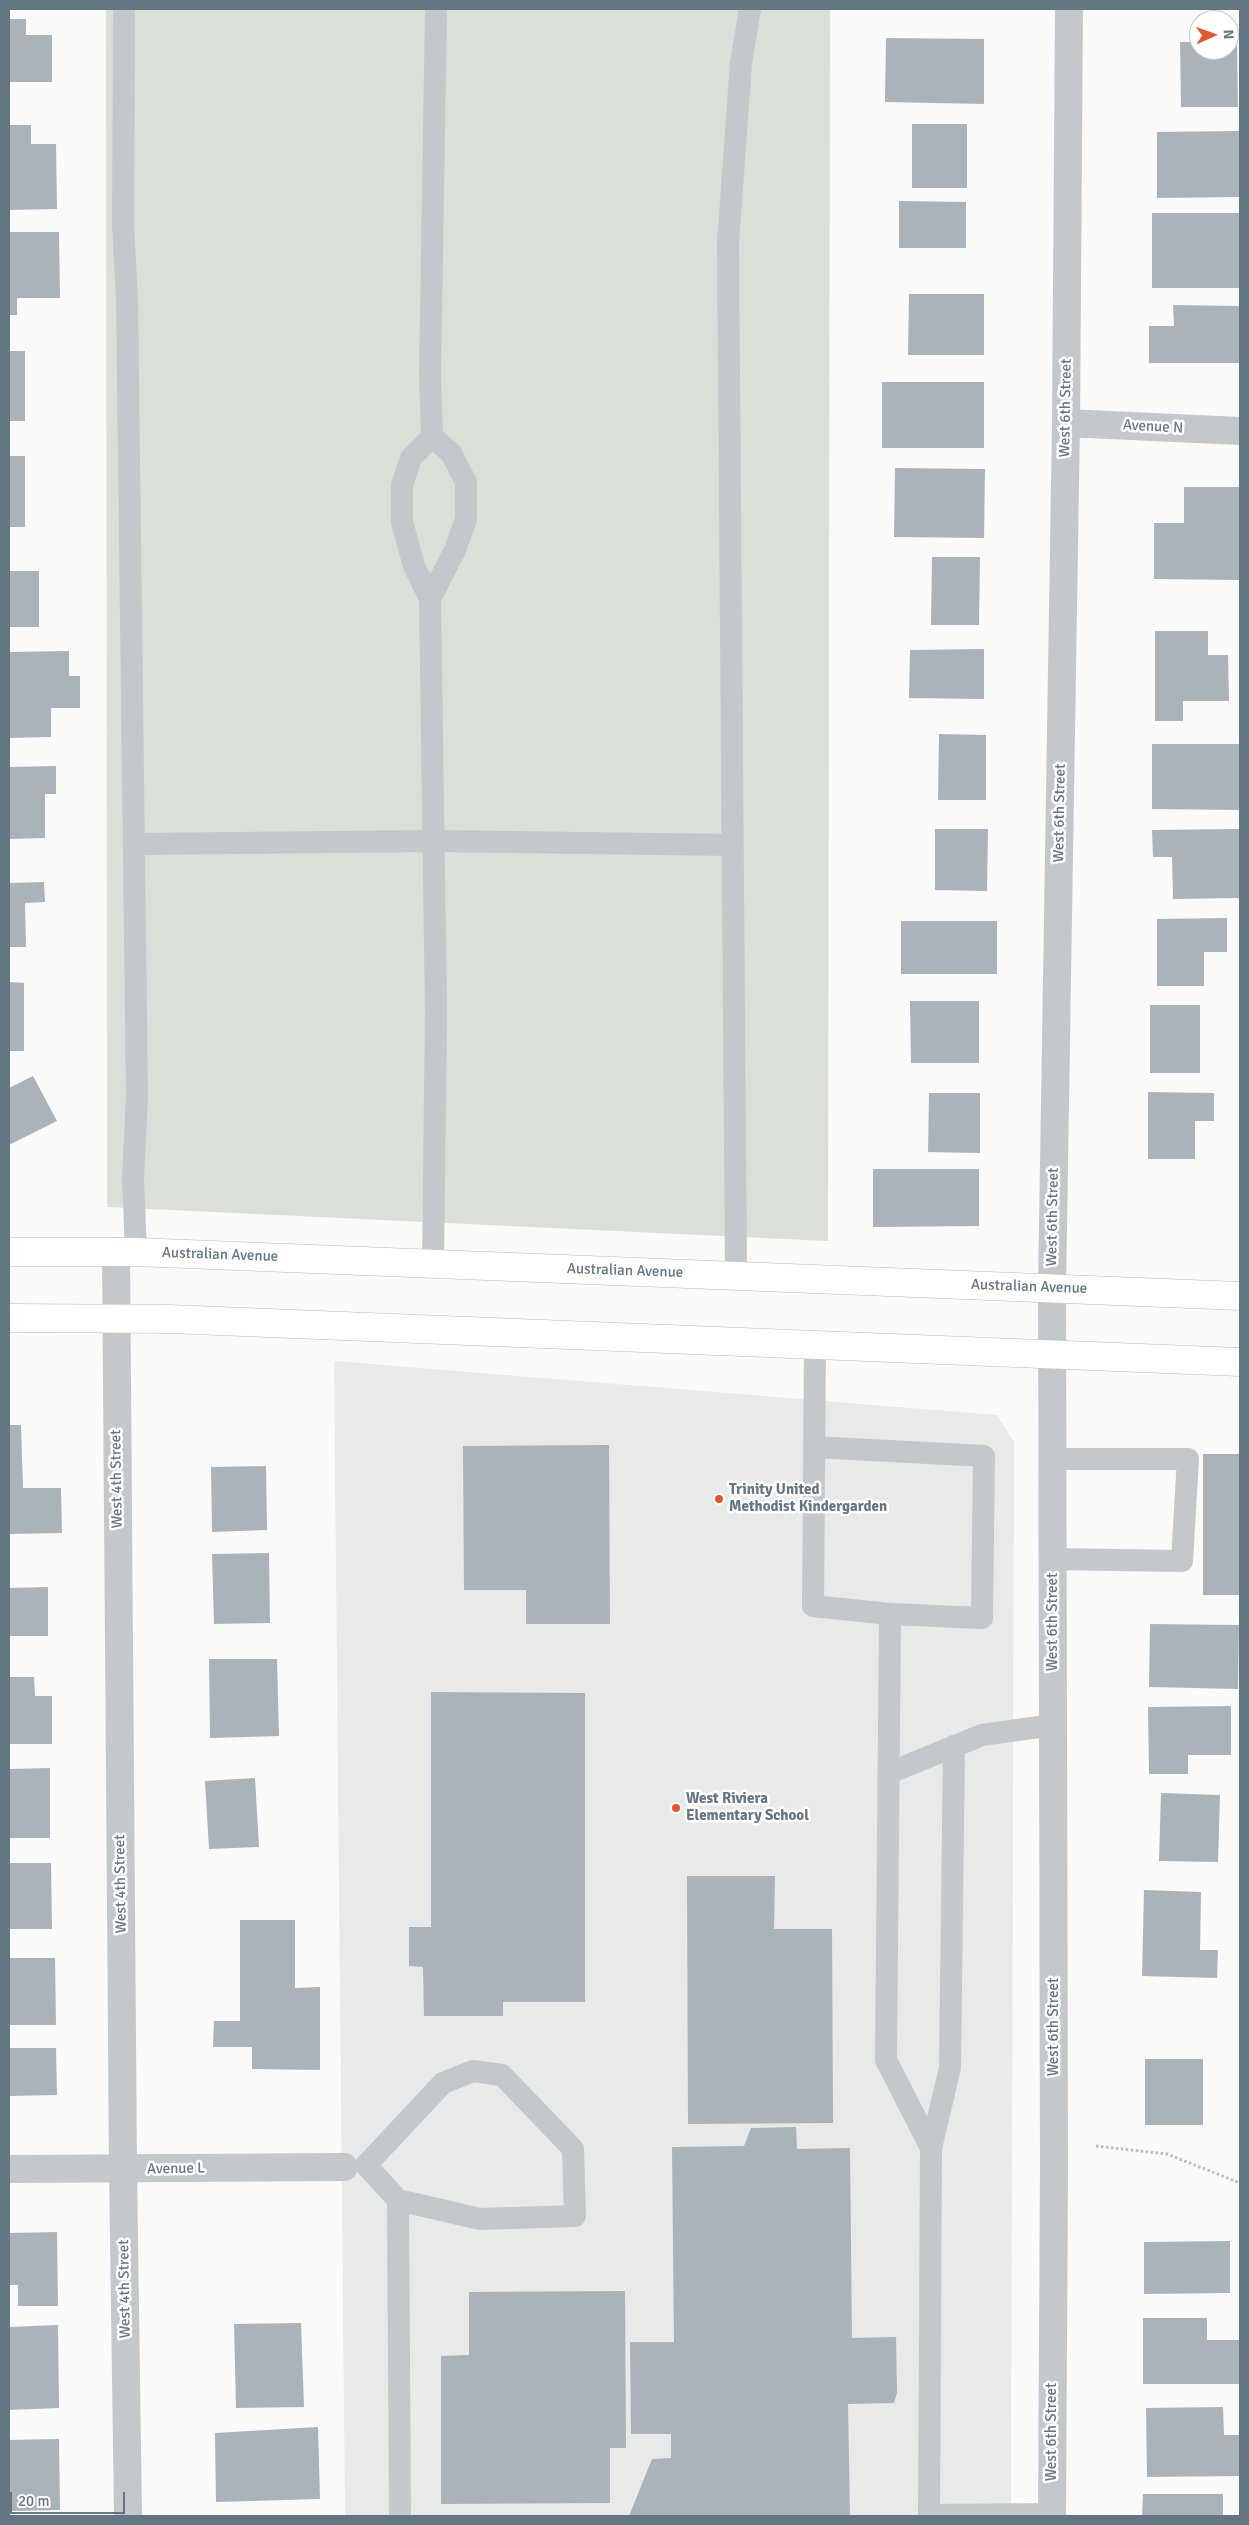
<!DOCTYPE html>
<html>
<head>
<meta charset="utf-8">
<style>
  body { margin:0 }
  #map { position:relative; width:1249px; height:2525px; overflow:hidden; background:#fafaf8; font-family:Signika,sans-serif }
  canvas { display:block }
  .frame { position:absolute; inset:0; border:10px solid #657683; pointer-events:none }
  .north { position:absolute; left:1189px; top:10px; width:50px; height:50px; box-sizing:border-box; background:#fff; border:1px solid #c1c8cd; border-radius:50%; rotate:88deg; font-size:14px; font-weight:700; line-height:20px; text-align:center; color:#657683 }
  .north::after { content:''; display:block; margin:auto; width:18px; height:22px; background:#e4572e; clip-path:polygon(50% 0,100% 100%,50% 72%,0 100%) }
  .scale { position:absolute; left:10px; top:2492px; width:115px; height:22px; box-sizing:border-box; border:2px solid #657683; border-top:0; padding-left:6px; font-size:15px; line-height:18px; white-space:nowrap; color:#657683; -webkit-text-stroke:4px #fff; paint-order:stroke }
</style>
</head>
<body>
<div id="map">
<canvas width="1249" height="2525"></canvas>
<div class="frame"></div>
<div class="north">N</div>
<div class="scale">20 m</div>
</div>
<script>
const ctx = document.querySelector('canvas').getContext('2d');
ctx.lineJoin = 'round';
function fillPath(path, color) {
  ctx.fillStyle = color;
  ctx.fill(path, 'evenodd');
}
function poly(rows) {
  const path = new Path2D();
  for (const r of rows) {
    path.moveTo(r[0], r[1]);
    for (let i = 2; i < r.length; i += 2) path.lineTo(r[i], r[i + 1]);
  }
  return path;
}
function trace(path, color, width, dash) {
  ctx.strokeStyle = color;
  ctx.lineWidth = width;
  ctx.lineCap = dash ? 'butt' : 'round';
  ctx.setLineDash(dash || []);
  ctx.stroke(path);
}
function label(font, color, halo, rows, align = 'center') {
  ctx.font = font + ' Signika,sans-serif';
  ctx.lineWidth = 5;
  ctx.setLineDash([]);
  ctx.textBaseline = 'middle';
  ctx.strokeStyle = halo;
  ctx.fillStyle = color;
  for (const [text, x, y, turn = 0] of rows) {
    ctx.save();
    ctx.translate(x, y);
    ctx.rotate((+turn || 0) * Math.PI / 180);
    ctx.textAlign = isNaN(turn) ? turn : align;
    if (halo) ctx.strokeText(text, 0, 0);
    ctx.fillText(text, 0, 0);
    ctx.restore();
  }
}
fillPath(poly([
  [334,1361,997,1415,1014,1442,1011,2516,345,2516]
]), '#e8e9e9');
fillPath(poly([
  [106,9,830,9,828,1241,107,1207]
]), '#dadfd7');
fillPath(poly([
  [9,19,26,19,26,35,52,35,52,82,9,82],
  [886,38,984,39,984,104,885,102],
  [1180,42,1199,42,1199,50,1229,50,1229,42,1237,42,1238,107,1181,107],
  [912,124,967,124,967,188,912,188],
  [9,125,31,125,31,144,56,144,57,209,9,210],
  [1240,131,1240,197,1157,198,1157,132],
  [899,201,966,202,966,248,899,248],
  [1152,213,1240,213,1240,288,1152,288],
  [9,232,59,232,60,298,17,298,17,315,9,315],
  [909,294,984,294,984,355,908,355],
  [1173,305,1240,306,1240,363,1149,363,1149,326,1174,326],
  [9,351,25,351,25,421,9,421],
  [882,382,984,382,984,448,882,448],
  [9,456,25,456,25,527,9,527],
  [895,468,985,469,984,538,894,537],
  [1184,487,1240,487,1239,580,1154,579,1154,523,1184,523],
  [932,557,980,557,979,625,931,625],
  [9,571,39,571,39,627,9,627],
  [1155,631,1208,631,1208,655,1228,655,1229,701,1183,701,1183,721,1155,721],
  [984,649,984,699,909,698,910,650],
  [69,651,69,676,80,676,80,708,51,708,51,737,9,738,9,652],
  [939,734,986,735,986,800,938,800],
  [1152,744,1240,744,1240,810,1152,809],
  [56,766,56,794,45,794,45,838,9,839,9,767],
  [935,829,988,829,987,891,935,890],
  [1240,829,1240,898,1173,899,1172,857,1153,857,1152,830],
  [44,882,45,902,25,903,26,947,9,947,9,883],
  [1227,918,1227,952,1204,952,1204,986,1157,986,1157,919],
  [901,921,997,921,997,974,901,974],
  [9,982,24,983,24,1051,9,1051],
  [910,1001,979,1001,979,1063,911,1063],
  [1150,1005,1200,1005,1200,1073,1150,1073],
  [33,1076,57,1121,9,1145,9,1088],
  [1148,1092,1214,1093,1214,1121,1195,1121,1195,1159,1148,1159],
  [929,1093,980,1093,980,1153,928,1152],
  [873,1169,979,1169,979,1226,873,1227],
  [9,1425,21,1425,23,1488,61,1488,62,1533,9,1534],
  [609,1445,610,1624,526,1624,526,1590,464,1590,463,1446],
  [1203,1454,1240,1454,1240,1595,1203,1595],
  [266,1466,267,1530,212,1532,211,1467],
  [269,1553,270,1623,214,1624,212,1554],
  [48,1587,48,1636,9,1636,9,1588],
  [1150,1624,1239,1625,1238,1689,1149,1687],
  [209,1659,277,1659,279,1736,210,1738],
  [9,1677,34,1677,35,1696,52,1696,52,1744,9,1744],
  [431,1692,585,1693,585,2002,503,2002,503,2016,424,2016,423,1967,409,1966,409,1927,431,1927],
  [1231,1706,1231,1755,1188,1755,1188,1774,1149,1774,1148,1707],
  [50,1768,50,1838,9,1838,9,1769],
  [255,1778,259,1847,209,1849,205,1781],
  [1161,1793,1220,1795,1218,1862,1159,1861],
  [9,1863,51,1863,52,1929,9,1929],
  [687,1876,775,1876,774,1929,832,1929,833,2123,688,2124],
  [1144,1890,1201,1892,1200,1950,1218,1950,1217,1978,1142,1976],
  [240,1920,295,1920,295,1988,320,1987,320,2070,252,2069,252,2047,213,2047,214,2021,240,2021],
  [9,1958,55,1958,56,2025,9,2025],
  [9,2048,56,2048,57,2095,9,2096],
  [1145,2059,1203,2059,1203,2125,1145,2125],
  [796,2127,797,2149,850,2148,852,2338,896,2337,897,2393,894,2403,848,2404,850,2516,629,2516,652,2459,671,2458,671,2434,631,2434,630,2342,674,2342,672,2147,744,2146,751,2128],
  [57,2232,58,2306,18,2306,18,2285,9,2285,9,2233],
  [1230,2241,1230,2293,1144,2294,1144,2242],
  [625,2291,626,2448,610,2448,610,2503,441,2504,441,2356,469,2355,469,2292],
  [1143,2318,1207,2318,1207,2340,1240,2340,1240,2384,1143,2384],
  [301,2323,304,2407,236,2408,234,2324],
  [58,2325,59,2408,9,2410,9,2327],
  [1223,2407,1224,2435,1240,2435,1240,2476,1147,2477,1146,2408],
  [318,2427,320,2499,216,2502,215,2433],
  [59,2439,60,2510,9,2511,9,2440],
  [1143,2494,1223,2494,1223,2516,1142,2516]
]), '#aab3b9');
const secondary = poly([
  [9,1252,136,1252,1240,1296],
  [9,1318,169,1319,1240,1362]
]);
trace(secondary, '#b3babf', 29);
trace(poly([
  [1096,2146,1167,2154,1240,2183]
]), '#bbbfc2', 3, [2.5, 2.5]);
trace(poly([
  [124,9,123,225,127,299,137,1097,133,1179,136,1252],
  [430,599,414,566,402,522,402,485,411,458,432,437],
  [134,844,435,841,732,845],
  [433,1264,436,1013,430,599,455,550,466,519,466,482,451,453,432,437,430,375,436,9],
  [736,1275,728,243,741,63,750,9],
  [814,1447,984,1456,982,1618,890,1614,813,1606,815,1344],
  [1053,1459,1188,1459,1182,1561,1053,1559],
  [890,1614,886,2060,931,2148,929,2515,1052,2514],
  [889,1773,982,1735,1053,1725],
  [931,2148,950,2068,954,1746],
  [398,2200,480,2219,575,2216,573,2149,502,2075,473,2071,443,2083,366,2165,398,2200,400,2516]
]), '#c3c8cc', 22);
trace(poly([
  [1066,423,1240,431],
  [116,1251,123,2169,128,2516],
  [9,2169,344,2167],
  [1052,2516,1054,2165,1052,1288,1066,423,1069,9]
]), '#c3c8cc', 28);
trace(secondary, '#fff', 28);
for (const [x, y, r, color] of [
  [719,1499,5,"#e4572e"],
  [676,1808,5,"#e4572e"]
]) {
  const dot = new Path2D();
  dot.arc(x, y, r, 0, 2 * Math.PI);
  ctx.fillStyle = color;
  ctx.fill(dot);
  trace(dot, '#fff', 2);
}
label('15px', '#657683', '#fff', [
  ["West 6th Street",1066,408,-89],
  ["Avenue N",1153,427,3],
  ["West 6th Street",1060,813,-89],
  ["West 6th Street",1053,1217,-89],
  ["Australian Avenue",220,1255,2],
  ["Australian Avenue",625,1271,2],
  ["Australian Avenue",1029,1287,2],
  ["West 4th Street",117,1479,-91],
  ["West 6th Street",1053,1622,-90],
  ["West 4th Street",121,1884,-91],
  ["West 6th Street",1054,2027,-90],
  ["Avenue L",176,2169,-1],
  ["West 4th Street",125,2289,-91],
  ["West 6th Street",1052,2432,-90]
]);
label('bold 15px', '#657683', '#fff', [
  ["Trinity United",729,1490],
  ["Methodist Kindergarden",729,1507],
  ["West Riviera",686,1799],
  ["Elementary School",686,1816]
], 'left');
</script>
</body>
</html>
